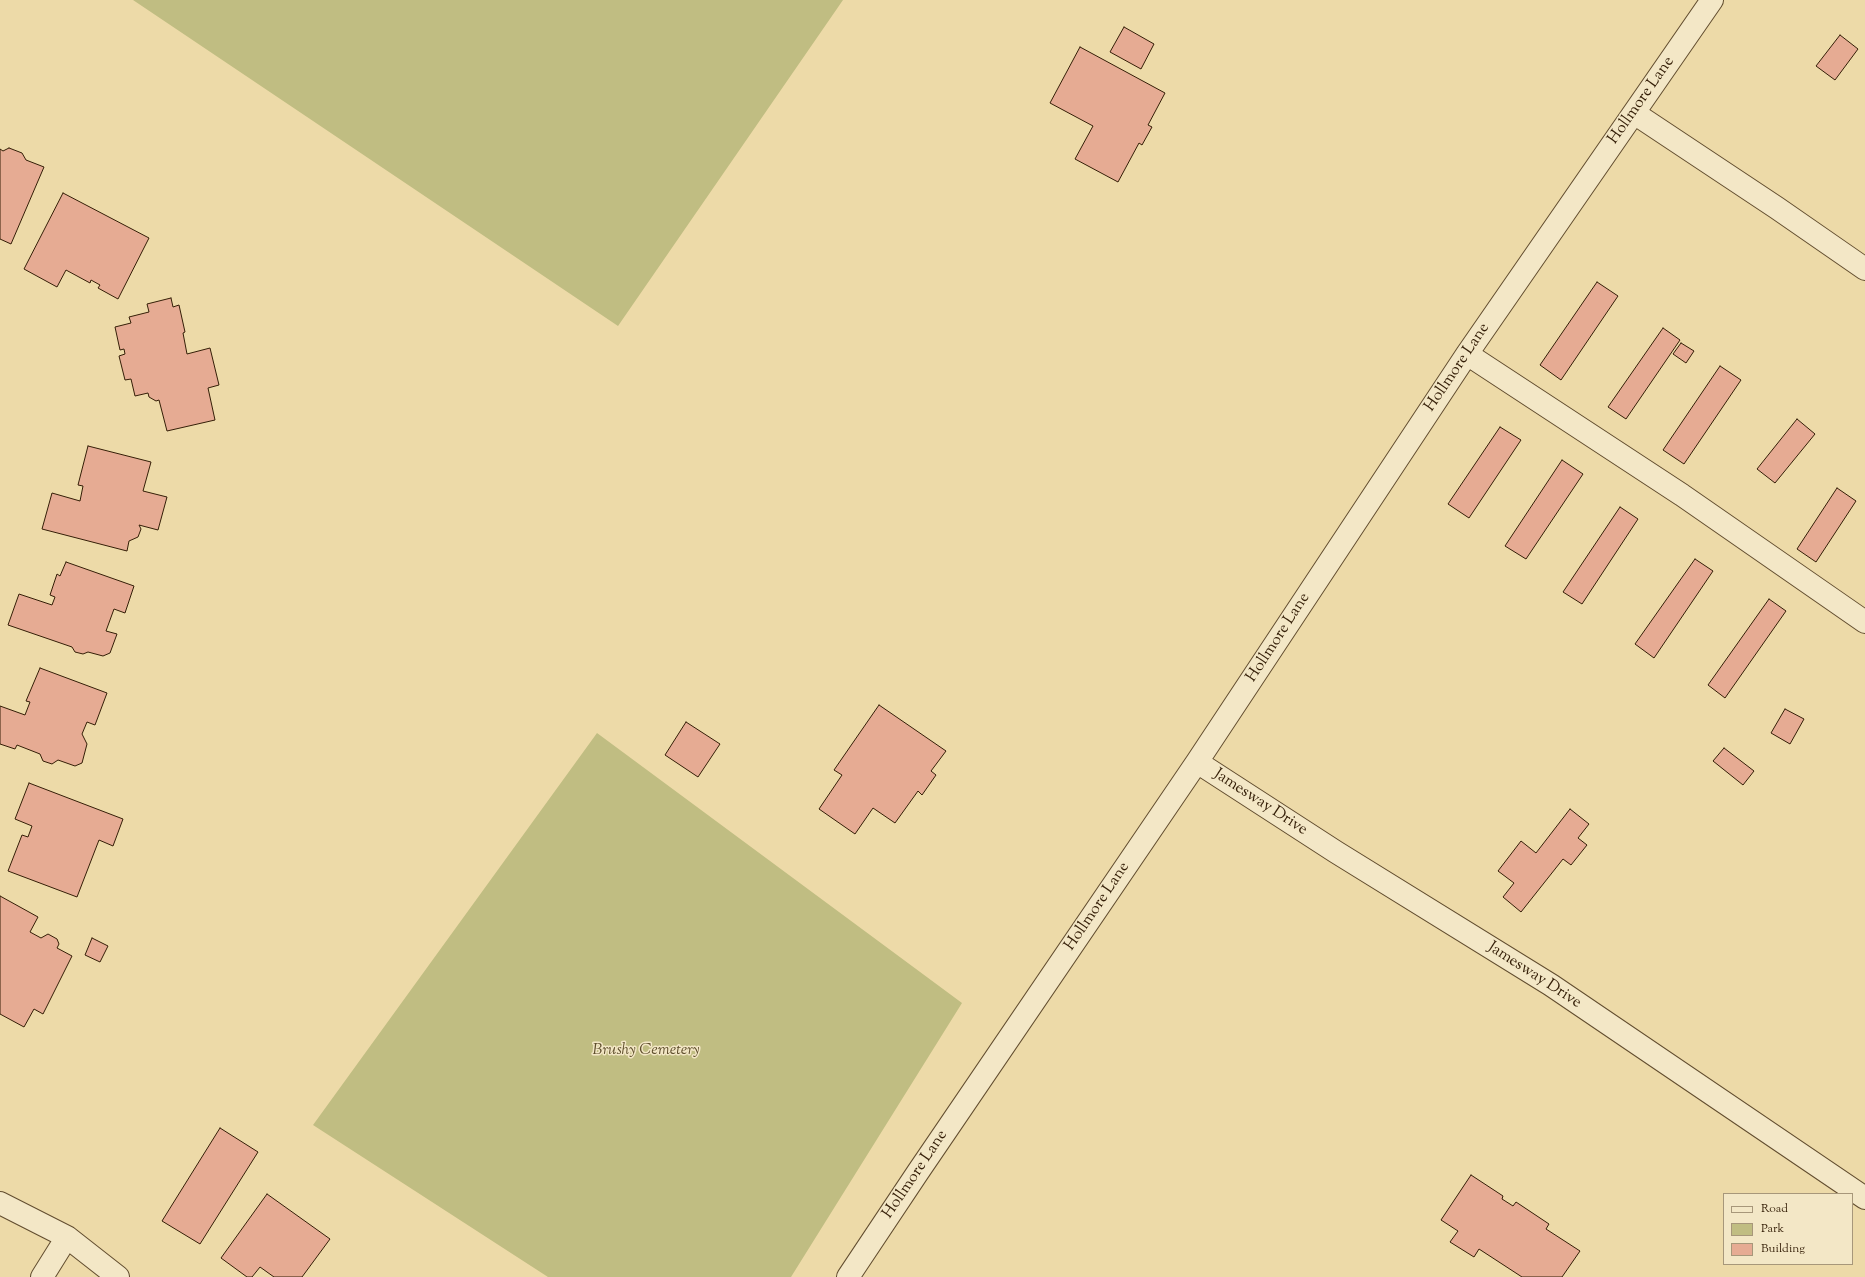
<!DOCTYPE html>
<html>
<head>
<meta charset="utf-8">
<style>
  body { margin:0 }
  #map { position:relative; width:1865px; height:1277px; overflow:hidden; background:#eddaa8; font-family:"Sorts Mill Goudy",serif }
  canvas { display:block }
  .legend { position:absolute; left:1723px; top:1193px; width:130px; height:72px; box-sizing:border-box; background:#f3e7c6; border:1px solid #a7977a; margin:0; padding:5px 7px; list-style:none; font-size:12px; color:#341e07 }
  .legend li { display:flex; align-items:center; gap:8px; height:20px }
  .legend b { width:20px; border:1px solid #a7977a }
</style>
</head>
<body>
<div id="map">
<canvas width="1865" height="1277"></canvas>
<ul class="legend">
<li><b style="height:5px;background:#f3e7c6"></b>Road</li>
<li><b style="height:11px;background:#c0bd82"></b>Park</li>
<li><b style="height:11px;background:#e6ab93"></b>Building</li>
</ul>
</div>
<script>
const ctx = document.querySelector('canvas').getContext('2d');
ctx.lineJoin = 'round';
function fillPath(path, color) {
  ctx.fillStyle = color;
  ctx.fill(path, 'evenodd');
}
function poly(rows) {
  const path = new Path2D();
  for (const r of rows) {
    path.moveTo(r[0], r[1]);
    for (let i = 2; i < r.length; i += 2) path.lineTo(r[i], r[i + 1]);
  }
  return path;
}
function trace(path, color, width, dash) {
  ctx.strokeStyle = color;
  ctx.lineWidth = width;
  ctx.lineCap = dash ? 'butt' : 'round';
  ctx.setLineDash(dash || []);
  ctx.stroke(path);
}
function label(font, color, halo, rows, align = 'center') {
  ctx.font = font + ' "Sorts Mill Goudy",serif';
  ctx.lineWidth = 3;
  ctx.setLineDash([]);
  ctx.textBaseline = 'middle';
  ctx.strokeStyle = halo;
  ctx.fillStyle = color;
  for (const [text, x, y, turn = 0] of rows) {
    ctx.save();
    ctx.translate(x, y);
    ctx.rotate((+turn || 0) * Math.PI / 180);
    ctx.textAlign = isNaN(turn) ? turn : align;
    if (halo) ctx.strokeText(text, 0, 0);
    ctx.fillText(text, 0, 0);
    ctx.restore();
  }
}
fillPath(poly([
  [133,0,843,0,618,326],
  [597,733,962,1003,791,1277,548,1277,313,1125]
]), '#c0bd82');
const building = poly([
  [1124,27,1154,44,1141,69,1110,52,1124,27],
  [1840,35,1858,49,1835,80,1816,66,1840,35],
  [1080,47,1165,93,1148,125,1152,127,1142,145,1139,143,1118,182,1075,159,1093,126,1050,103,1080,47],
  [9,148,22,153,26,160,44,167,11,244,0,239,0,149,3,151,9,148],
  [63,193,149,238,118,299,98,288,100,285,91,280,90,283,66,270,57,287,24,269,63,193],
  [1597,282,1618,296,1561,380,1540,365,1597,282],
  [171,298,173,307,179,305,185,332,183,333,187,354,210,348,219,385,208,388,215,420,167,431,159,400,156,401,149,397,148,393,135,396,131,379,125,380,119,356,125,354,124,349,120,350,115,327,131,323,129,317,149,312,147,304,171,298],
  [1663,328,1680,340,1626,419,1608,407,1663,328],
  [1681,343,1694,351,1686,363,1673,354,1681,343],
  [1720,366,1741,380,1684,464,1663,450,1720,366],
  [1797,419,1815,434,1775,483,1757,469,1797,419],
  [1500,427,1521,440,1469,518,1448,504,1500,427],
  [88,446,151,462,143,491,167,497,158,530,139,525,141,529,138,537,129,541,127,551,42,529,52,493,80,501,83,486,78,485,88,446],
  [1562,460,1583,474,1526,559,1505,546,1562,460],
  [1837,488,1856,501,1816,562,1797,549,1837,488],
  [1620,507,1638,519,1582,604,1563,592,1620,507],
  [1695,559,1713,571,1654,658,1635,644,1695,559],
  [66,562,134,586,125,613,114,609,106,631,117,634,110,653,103,656,88,652,83,654,75,652,72,647,8,625,19,594,52,605,55,597,50,595,57,574,60,576,66,562],
  [1769,599,1786,611,1725,698,1708,685,1769,599],
  [40,668,107,693,95,725,87,722,82,734,87,744,82,763,75,766,58,760,52,764,43,761,40,754,17,745,15,749,0,744,0,706,25,715,30,702,26,701,40,668],
  [879,705,946,751,931,771,936,775,922,795,918,791,895,823,873,808,855,834,819,809,842,775,834,770,879,705],
  [1785,709,1804,719,1790,744,1771,733,1785,709],
  [686,722,720,744,698,777,665,755,686,722],
  [1724,748,1754,771,1743,785,1713,761,1724,748],
  [29,783,123,819,113,846,99,840,77,897,8,871,22,835,28,837,32,826,15,819,29,783],
  [1570,809,1589,824,1578,838,1587,845,1571,865,1563,859,1521,912,1503,897,1514,883,1498,871,1521,841,1536,853,1570,809],
  [0,896,38,917,30,932,41,938,48,934,57,939,59,944,57,948,72,956,43,1014,34,1009,24,1027,0,1014,0,896],
  [92,938,108,946,100,962,85,955,92,938],
  [220,1128,258,1152,200,1244,162,1221,220,1128],
  [1471,1175,1503,1196,1502,1199,1513,1206,1516,1202,1549,1224,1546,1229,1580,1251,1562,1277,1522,1277,1479,1249,1474,1257,1450,1242,1458,1231,1441,1220,1471,1175],
  [267,1194,330,1239,302,1277,274,1277,260,1267,252,1277,247,1277,221,1258,267,1194]
]);
fillPath(building, '#e6ab93');
trace(building, '#341e07', 1);
const minor = poly([
  [1634,113,1777,208,1865,269],
  [1467,354,1682,495,1865,622],
  [1197,762,1336,852,1551,985,1865,1198],
  [0,1203,67,1237,118,1277],
  [42,1277,67,1237],
  [848,1277,918,1172,1197,762,1467,354,1712,0]
]);
trace(minor, '#624d2f', 24);
trace(minor, '#f3e7c6', 22);
label('16px', '#341e07', '#f3e7c6', [
  ["Hollmore Lane",1642,101,-55],
  ["Hollmore Lane",1458,368,-56],
  ["Hollmore Lane",1279,638,-57],
  ["Jamesway Drive",1260,803,33],
  ["Hollmore Lane",1098,907,-56],
  ["Jamesway Drive",1534,976,33],
  ["Hollmore Lane",916,1175,-56]
]);
label('italic 16px', '#5e4e2c', '#f3e7c6', [
  ["Brushy Cemetery",646,1051]
]);
</script>
</body>
</html>
